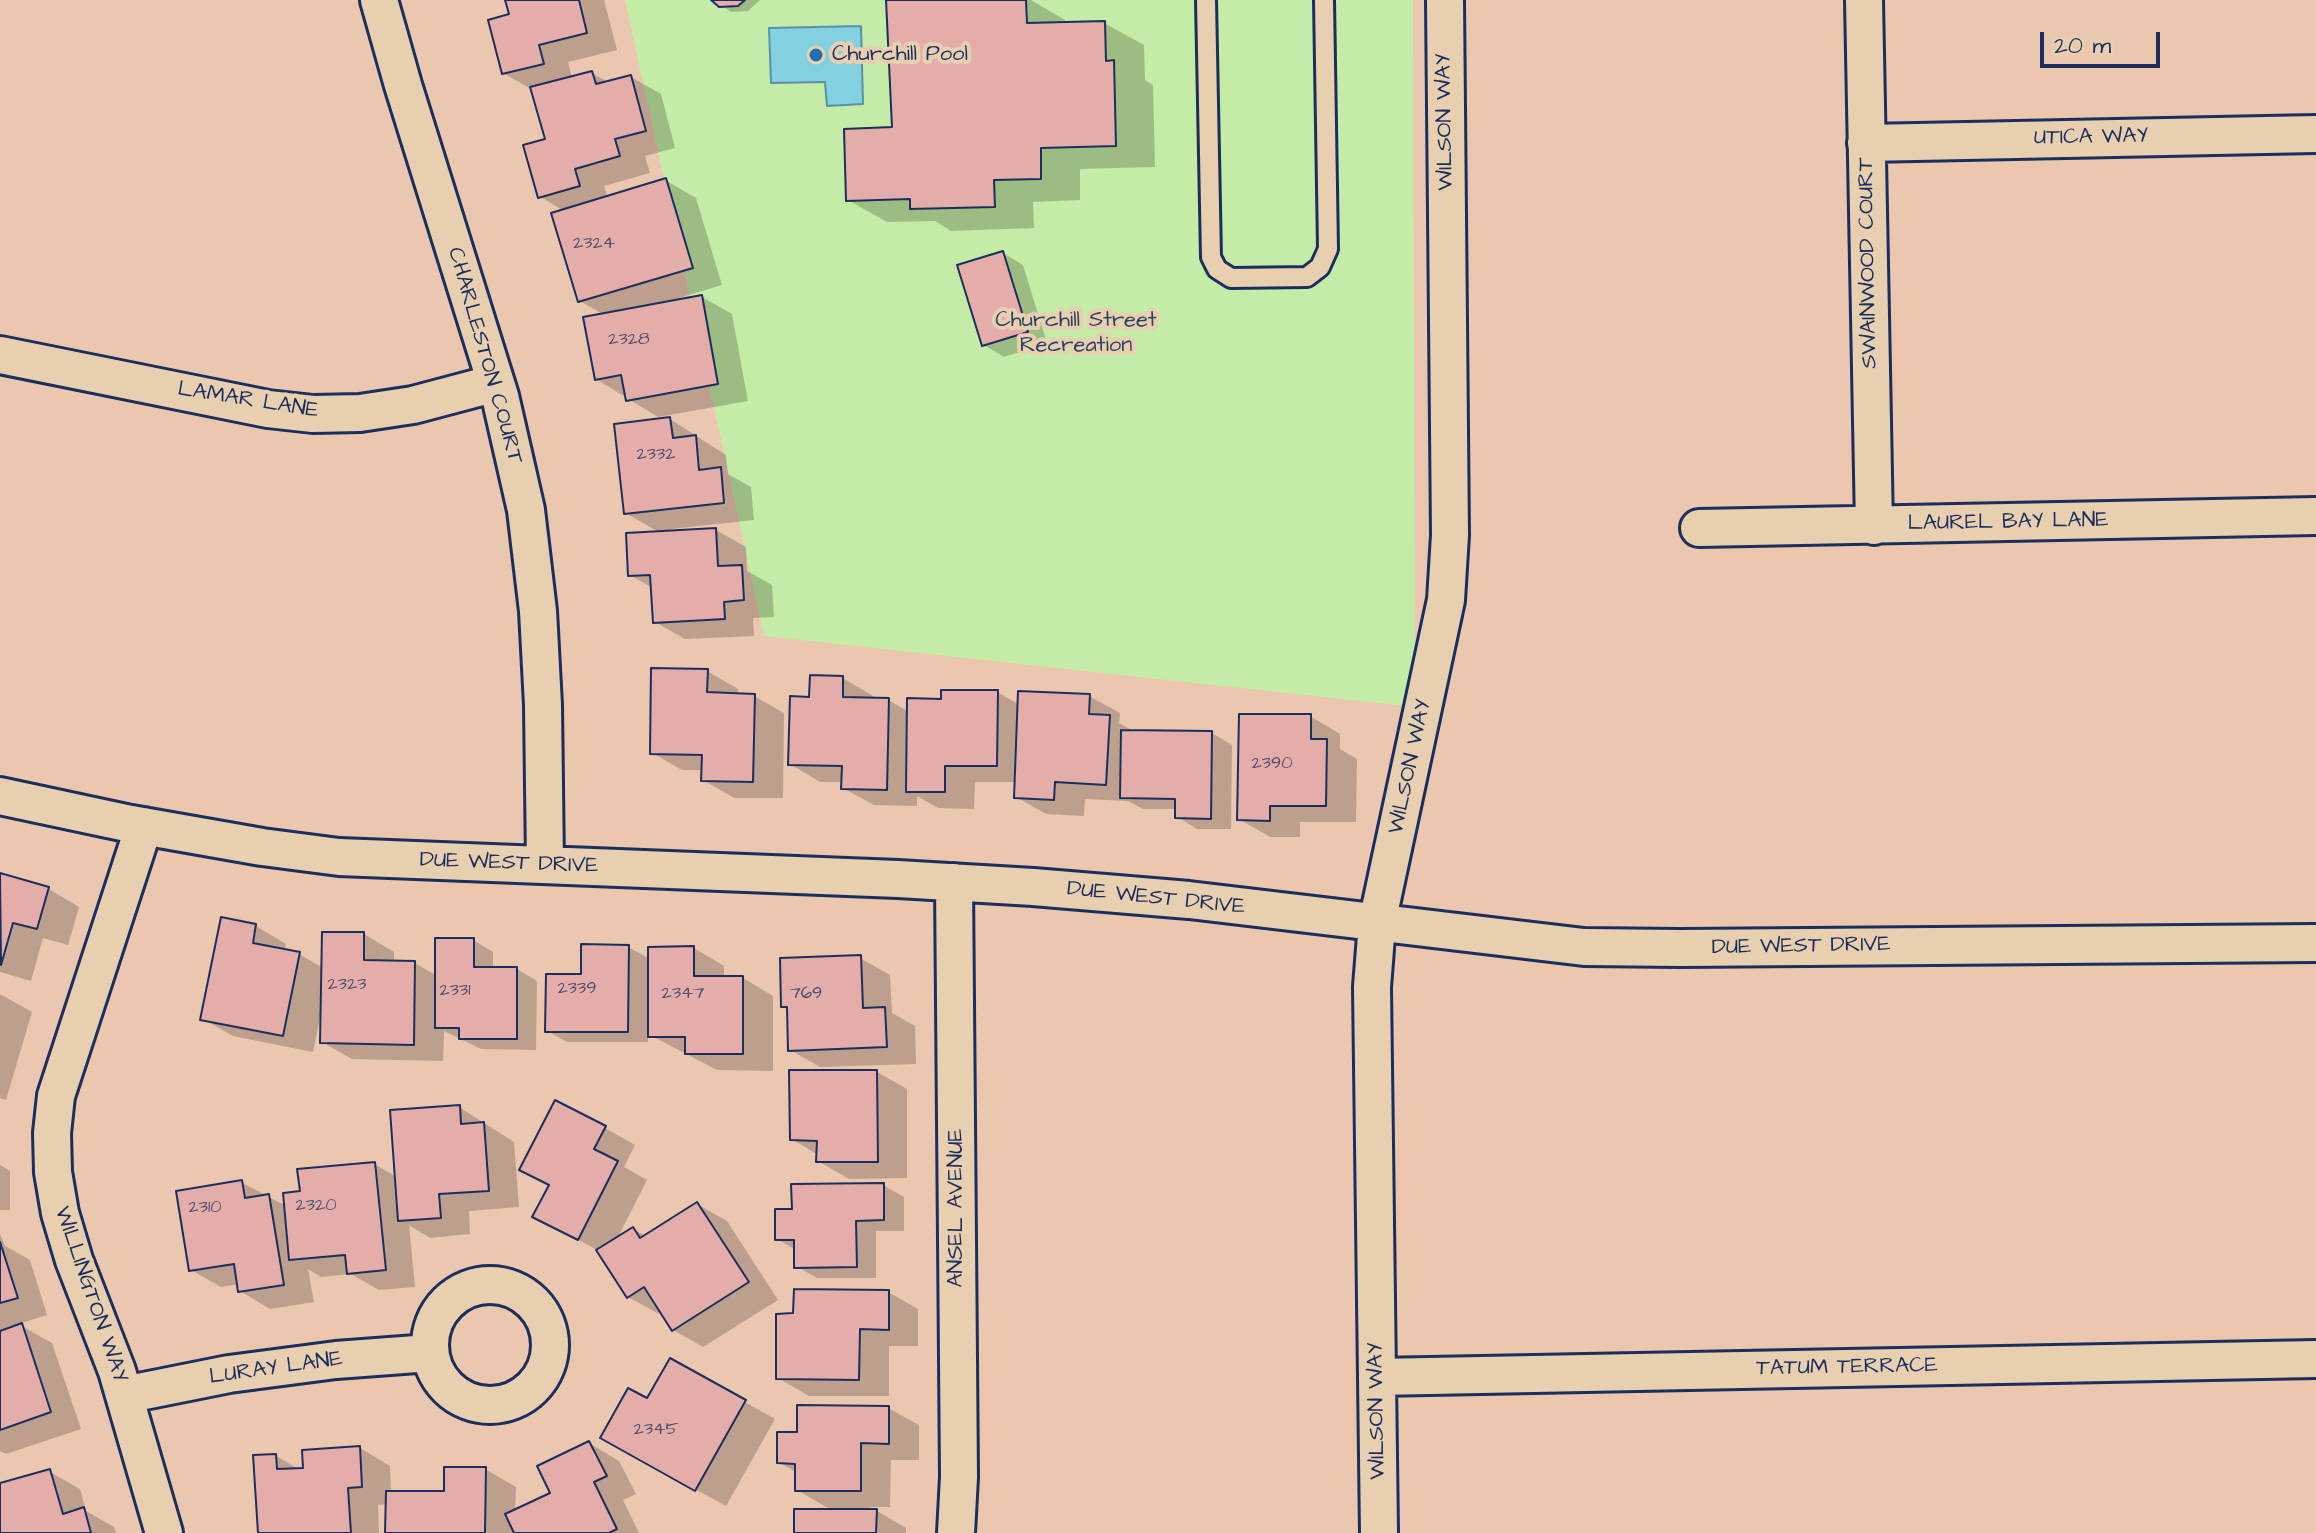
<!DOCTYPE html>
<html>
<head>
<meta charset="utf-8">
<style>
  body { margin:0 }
  #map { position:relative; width:2316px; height:1533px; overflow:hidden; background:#ebc7b0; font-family:"Architects Daughter",sans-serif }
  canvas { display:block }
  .scale { position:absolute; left:2040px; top:32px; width:120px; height:36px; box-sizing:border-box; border:4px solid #1b2f5e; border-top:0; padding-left:10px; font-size:24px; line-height:28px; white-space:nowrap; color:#1b2f5e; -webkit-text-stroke:6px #e8cfb0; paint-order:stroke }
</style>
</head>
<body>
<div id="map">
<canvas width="2316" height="1533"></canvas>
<div class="scale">20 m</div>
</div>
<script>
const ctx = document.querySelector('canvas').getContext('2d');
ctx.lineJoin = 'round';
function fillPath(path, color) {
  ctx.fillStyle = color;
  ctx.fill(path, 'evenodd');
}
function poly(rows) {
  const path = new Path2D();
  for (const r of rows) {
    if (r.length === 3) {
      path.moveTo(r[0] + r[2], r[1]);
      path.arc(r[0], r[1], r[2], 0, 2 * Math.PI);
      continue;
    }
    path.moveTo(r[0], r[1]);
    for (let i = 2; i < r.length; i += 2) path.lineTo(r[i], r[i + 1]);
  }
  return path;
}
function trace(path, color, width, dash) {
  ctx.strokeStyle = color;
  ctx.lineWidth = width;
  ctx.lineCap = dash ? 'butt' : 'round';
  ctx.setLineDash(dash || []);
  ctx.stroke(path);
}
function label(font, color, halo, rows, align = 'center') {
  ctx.font = font + ' "Architects Daughter",sans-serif';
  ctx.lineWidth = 8;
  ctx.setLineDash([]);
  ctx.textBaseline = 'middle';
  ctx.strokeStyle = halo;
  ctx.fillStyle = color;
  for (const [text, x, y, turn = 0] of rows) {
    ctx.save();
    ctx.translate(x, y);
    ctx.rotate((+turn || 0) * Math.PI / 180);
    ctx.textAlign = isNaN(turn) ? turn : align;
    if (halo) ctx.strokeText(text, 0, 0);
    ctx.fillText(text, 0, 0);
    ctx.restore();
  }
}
fillPath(poly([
  [625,0,1413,0,1415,707,764,636]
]), '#c5eca6');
const water = poly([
  [861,26,863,104,827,106,825,82,771,83,769,28,861,26]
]);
fillPath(water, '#82d0e0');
trace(water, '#5990ac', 2);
fillPath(poly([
  [507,0,604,0,617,50,568,62,572,78,592,73,609,83,631,77,661,94,675,148,645,156,650,173,604,186,608,198,665,180,696,198,722,285,679,298,680,301,702,297,732,314,748,401,658,417,596,379,604,315,580,301,564,211,539,196,547,140,533,90,503,73,511,16],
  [714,0,760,0,748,11,731,12],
  [889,0,1031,0,1065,20,1065,24,1104,23,1144,45,1145,80,1153,85,1155,167,1080,169,1080,200,1033,202,1034,228,951,231,935,221,887,222,848,200,894,129],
  [1003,253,1023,265,1047,343,1004,357,984,345],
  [670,419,726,455,728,474,751,487,754,520,671,529,671,532,716,530,746,547,747,571,772,585,774,617,753,618,754,636,685,639,655,622,653,588,630,575,660,533,626,513],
  [707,671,738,689,738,695,754,696,784,713,783,798,734,798,703,780,704,770,682,770,652,753],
  [843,678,873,696,873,700,888,700,909,712,943,701,997,692,1020,705,1089,696,1120,713,1119,723,1135,732,1212,733,1232,745,1231,829,1197,829,1177,817,1177,809,1143,809,1128,801,1085,799,1084,816,1046,814,1016,797,1016,782,975,782,974,809,938,808,917,796,917,806,874,805,843,788,844,782,820,782,790,764,811,699],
  [1310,716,1340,734,1340,749,1357,759,1356,822,1300,822,1300,837,1270,837,1239,819],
  [0,876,49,889,79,907,68,945,43,938,31,981,0,972],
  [223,919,256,926,286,944,284,951,299,954,323,968,364,934,394,952,394,962,415,963,437,976,473,940,493,952,493,969,517,969,537,981,536,1050,481,1049,444,1031,443,1061,352,1059,322,1042,322,1019,320,1018,313,1052,233,1036,203,1019],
  [628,947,650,959,694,948,724,966,724,978,743,978,773,996,773,1071,717,1070,648,1034,648,1042,567,1042,547,1031,583,976],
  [860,958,890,975,892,1013,915,1026,916,1064,820,1067,790,1050,789,1009,783,1006],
  [0,994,32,1012,6,1100,0,1098],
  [877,1072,907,1089,907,1178,849,1179,818,1161,818,1155,792,1139],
  [459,1107,514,1142,519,1207,469,1211,470,1234,430,1238,409,1225,415,1287,379,1290,351,1274,321,1277,308,1269,314,1302,270,1309,240,1291,239,1284,221,1287,191,1270,241,1182,286,1206,302,1193,374,1164,397,1177],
  [605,1128,635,1145,624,1167,647,1180,617,1239,633,1229,647,1237,697,1204,727,1221,778,1300,703,1347,673,1330,662,1312,659,1314,628,1297,599,1251,535,1216],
  [0,1165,10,1171,10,1210,0,1210],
  [883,1185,904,1197,904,1231,876,1231,876,1278,817,1278,796,1266,796,1250,777,1239,794,1211],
  [0,1234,5,1246,30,1260,47,1315,18,1324,52,1343,81,1429,6,1454,0,1451],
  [888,1292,918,1309,918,1346,889,1346,889,1396,809,1396,778,1378,795,1315],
  [671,1361,775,1419,726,1506,633,1455,648,1401],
  [888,1408,919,1425,919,1460,891,1460,890,1507,870,1507,906,1528,906,1533,796,1533,833,1511,797,1490,797,1473,779,1462,799,1434],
  [589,1443,619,1461,636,1494,623,1500,639,1533,387,1533,388,1504,378,1505,379,1533,260,1533,276,1456,300,1470,360,1448,390,1466,391,1493,446,1493,485,1469,516,1487,515,1512,552,1493],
  [50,1472,80,1489,86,1511,114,1527,116,1533,0,1533,0,1485]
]), '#0003');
const building = poly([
  [505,0,579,0,587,33,539,45,544,64,502,74,488,20,509,14,505,0],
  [711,0,745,0,738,6,719,7,711,0],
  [886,0,1026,0,1027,23,1105,21,1106,61,1114,60,1116,146,1041,148,1041,179,994,180,995,207,910,209,910,199,846,201,844,129,892,127,886,0],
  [592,71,596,84,631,75,646,131,615,139,620,156,575,169,580,186,538,198,523,145,545,139,530,87,592,71],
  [666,178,693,268,578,302,551,213,666,178],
  [1003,251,1028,332,982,346,957,265,1003,251],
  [702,295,718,384,626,401,621,375,595,380,583,317,702,295],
  [670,417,673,438,696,435,699,470,721,467,724,503,624,514,614,424,670,417],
  [716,528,718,566,742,565,744,600,724,602,725,619,653,623,650,575,628,576,626,533,716,528],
  [651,668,708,669,707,692,755,694,753,782,701,781,702,755,650,754,651,668],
  [810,675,843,676,843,697,889,698,887,790,841,789,842,766,788,765,790,696,809,697,810,675],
  [941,690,998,690,997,766,945,766,945,792,906,792,907,698,941,699,941,690],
  [1018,691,1090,694,1089,714,1110,715,1106,785,1055,782,1054,800,1014,798,1018,691],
  [1239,714,1311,714,1311,739,1327,739,1326,806,1270,806,1270,821,1237,820,1239,714],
  [1121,730,1212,731,1211,819,1175,818,1175,799,1120,798,1121,730],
  [0,873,49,887,37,929,13,923,1,965,0,873],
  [221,917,256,924,253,943,300,952,283,1036,200,1020,221,917],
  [322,932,364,932,364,960,415,961,414,1045,320,1043,322,932],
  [435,938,474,938,474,967,517,967,517,1039,459,1039,459,1028,435,1028,435,938],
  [581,944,629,945,628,1032,545,1032,546,974,581,974,581,944],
  [694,946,694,976,743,976,743,1054,685,1054,685,1037,648,1037,648,947,694,946],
  [861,955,863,1008,885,1007,887,1047,788,1051,787,1007,781,1007,780,958,861,955],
  [789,1070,877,1070,878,1162,816,1162,817,1141,790,1140,789,1070],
  [555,1100,606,1126,594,1149,618,1161,578,1240,532,1217,549,1185,519,1170,555,1100],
  [460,1105,461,1124,484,1122,489,1191,439,1194,441,1218,398,1221,390,1110,460,1105],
  [375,1162,386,1270,347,1274,345,1255,289,1260,283,1193,300,1191,297,1169,375,1162],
  [242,1180,245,1198,269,1194,284,1285,238,1292,234,1264,189,1271,176,1191,242,1180],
  [884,1183,884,1220,856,1221,857,1267,794,1268,794,1240,775,1240,775,1209,792,1209,791,1184,884,1183],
  [697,1202,749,1282,672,1331,644,1287,627,1298,596,1250,633,1227,640,1238,697,1202],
  [0,1242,18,1298,0,1303,0,1242],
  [794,1289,889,1290,889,1330,860,1329,859,1380,776,1379,776,1314,793,1313,794,1289],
  [22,1323,51,1412,0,1430,0,1331,22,1323],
  [670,1358,746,1400,695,1491,600,1438,628,1388,647,1398,670,1358],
  [797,1405,889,1406,889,1444,861,1443,861,1491,795,1491,795,1464,777,1463,777,1432,797,1432,797,1405],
  [589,1441,607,1476,594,1482,617,1529,609,1533,514,1533,505,1514,550,1493,537,1466,589,1441],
  [360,1446,362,1487,348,1488,351,1533,258,1533,253,1455,276,1454,277,1469,303,1468,302,1450,360,1446],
  [444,1467,486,1467,485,1533,385,1533,386,1491,444,1491,444,1467],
  [50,1469,63,1514,84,1507,91,1533,0,1533,0,1483,50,1469],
  [794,1509,877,1509,876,1533,794,1533,794,1509]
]);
fillPath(building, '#e4adaa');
trace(building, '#1b2f5e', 2);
const lane = poly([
  [1206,0,1211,257,1217,269,1231,278,1307,277,1320,267,1328,249,1324,0]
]);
const street = poly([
  [379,0,403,85,500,396,526,510,538,611,543,705,545,865],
  [1864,0,1874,526],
  [1866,143,2316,134],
  [0,355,268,409,313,414,360,413,413,405,496,383],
  [1699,528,2316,516],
  [0,796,131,824,262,847,339,857,898,879,1033,887,1189,900,1584,947,1680,948,2316,943],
  [144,826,56,1096,52,1133,53,1172,60,1213,74,1260,117,1371,164,1533],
  [954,882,959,1477,956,1533],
  [490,1345,60],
  [1377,1377,2316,1359],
  [124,1395,229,1374,336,1360,430,1353],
  [1379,1533,1372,987,1377,923,1446,600,1450,535,1445,0]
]);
trace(lane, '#1b2f5e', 24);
trace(street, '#1b2f5e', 42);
trace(lane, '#e8cfb0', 18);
trace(street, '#e8cfb0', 36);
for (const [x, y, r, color] of [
  [816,55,8,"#1f6fb2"]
]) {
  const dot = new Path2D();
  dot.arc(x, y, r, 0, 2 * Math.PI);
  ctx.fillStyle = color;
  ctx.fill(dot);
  trace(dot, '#e8cfb0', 3);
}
label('18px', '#4d4e71', null, [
  ["2324",594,244],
  ["2328",629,340],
  ["2332",656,455],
  ["2390",1272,764],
  ["2323",347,985],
  ["2339",577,989],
  ["2331",455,991],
  ["2347",683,994],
  ["769",806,994],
  ["2320",316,1206],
  ["2310",205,1208],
  ["2345",656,1430]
]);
label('22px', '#1b2f5e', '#e8cfb0', [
  ["Churchill Pool",832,55]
], 'left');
label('22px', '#1b2f5e', '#e8cfb0', [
  ["WILSON WAY",1446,122,-91],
  ["UTICA WAY",2091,138,-1],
  ["SWAINWOOD COURT",1869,263,-91],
  ["CHARLESTON COURT",484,356,74],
  ["LAMAR LANE",248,401,9],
  ["LAUREL BAY LANE",2008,523,-1],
  ["WILSON WAY",1411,767,-78],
  ["DUE WEST DRIVE",509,864,2],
  ["DUE WEST DRIVE",1156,899,6],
  ["DUE WEST DRIVE",1801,947,-1],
  ["ANSEL AVENUE",957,1208,-90],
  ["WILLINGTON WAY",90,1295,71],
  ["TATUM TERRACE",1847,1368,-1],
  ["LURAY LANE",276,1369,-8],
  ["WILSON WAY",1378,1411,-91]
]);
label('22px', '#2c4265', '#e8cfb0', [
  ["Churchill Street",1076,321],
  ["Recreation",1076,346]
]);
</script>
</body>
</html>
